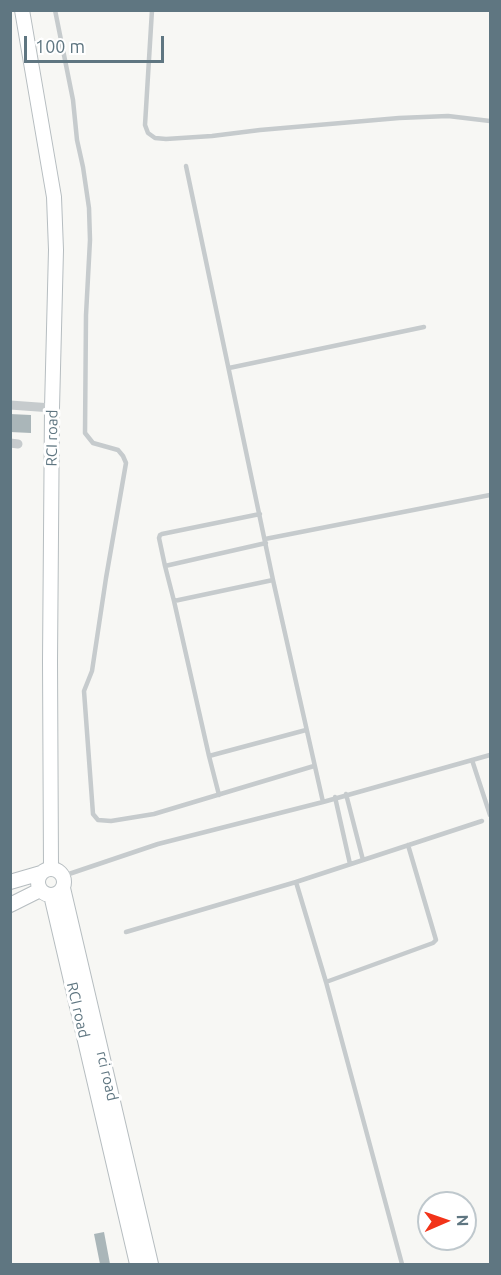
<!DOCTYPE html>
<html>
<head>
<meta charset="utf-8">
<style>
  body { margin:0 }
  #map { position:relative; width:501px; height:1275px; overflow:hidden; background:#f7f7f4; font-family:Ubuntu,sans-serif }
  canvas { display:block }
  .frame { position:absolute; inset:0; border:12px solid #5f7681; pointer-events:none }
  .north { position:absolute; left:417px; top:1191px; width:60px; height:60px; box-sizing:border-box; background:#fff; border:2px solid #bfc8cd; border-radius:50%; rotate:88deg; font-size:16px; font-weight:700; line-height:24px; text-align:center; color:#5f7681 }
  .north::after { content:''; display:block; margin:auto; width:21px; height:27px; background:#f23319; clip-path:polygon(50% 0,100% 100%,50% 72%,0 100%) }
  .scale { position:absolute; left:24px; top:36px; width:140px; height:27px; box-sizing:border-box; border:3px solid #5f7681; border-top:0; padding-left:8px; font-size:18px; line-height:21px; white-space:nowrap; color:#5f7681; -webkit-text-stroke:4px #fff; paint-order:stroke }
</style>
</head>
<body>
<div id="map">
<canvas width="501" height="1275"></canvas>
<div class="frame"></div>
<div class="north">N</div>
<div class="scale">100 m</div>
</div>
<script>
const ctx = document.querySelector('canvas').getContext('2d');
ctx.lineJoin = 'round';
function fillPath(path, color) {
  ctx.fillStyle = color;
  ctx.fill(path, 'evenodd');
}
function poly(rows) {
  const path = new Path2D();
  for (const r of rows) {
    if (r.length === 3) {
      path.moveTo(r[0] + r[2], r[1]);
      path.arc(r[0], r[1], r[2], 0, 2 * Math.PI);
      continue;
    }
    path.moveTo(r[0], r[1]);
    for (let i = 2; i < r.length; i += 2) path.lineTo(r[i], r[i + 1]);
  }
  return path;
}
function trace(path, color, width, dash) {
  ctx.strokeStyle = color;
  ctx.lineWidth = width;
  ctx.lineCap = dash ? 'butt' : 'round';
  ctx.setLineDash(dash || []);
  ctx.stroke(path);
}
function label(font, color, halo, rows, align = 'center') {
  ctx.font = font + ' Ubuntu,sans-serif';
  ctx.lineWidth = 6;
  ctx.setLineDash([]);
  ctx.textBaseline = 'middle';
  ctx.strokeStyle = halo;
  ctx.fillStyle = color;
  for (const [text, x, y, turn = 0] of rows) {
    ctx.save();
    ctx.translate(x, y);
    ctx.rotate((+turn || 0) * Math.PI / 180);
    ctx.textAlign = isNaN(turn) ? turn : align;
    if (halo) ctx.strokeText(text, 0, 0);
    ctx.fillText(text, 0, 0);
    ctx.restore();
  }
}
fillPath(poly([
  [10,414,31,415,31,433,10,432],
  [104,1232,110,1264,100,1264,94,1234]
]), '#aab6b9');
const secondary = poly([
  [22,10,54,197,56,250,52,408,50,661,51,868],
  [51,882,13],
  [10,882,41,873],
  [63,888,151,1264],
  [51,895,137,1264],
  [10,905,40,890]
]);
trace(secondary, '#b6bdc0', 16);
trace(poly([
  [55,10,73,100,77,140,83,167,89,208,90,240,86,315,85,433,93,443,118,450,123,456,126,463,106,578,92,671,84,691,93,814,98,820,111,821,154,814,314,766],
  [152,10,145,125,148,133,155,138,166,139,212,136,260,130,399,118,448,116,490,121],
  [186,166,273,580,323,802],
  [229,368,424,327],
  [265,539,490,495],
  [165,566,266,543],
  [273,580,174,601,209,756,306,730],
  [174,601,165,566,159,538,160,535,162,534,260,514],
  [209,756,219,795],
  [472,760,490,815],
  [346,794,363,860],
  [335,797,350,864],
  [63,876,158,844,323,802,490,755],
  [126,932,296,882],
  [326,982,433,943,436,940,408,845],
  [402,1264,326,982,296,882,482,821]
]), '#c6cbcd', 4.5);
trace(poly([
  [10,405,52,408],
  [10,443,18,444]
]), '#c6cbcd', 9);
trace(secondary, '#fff', 14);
label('15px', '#5f7681', '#fff', [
  ["RCI road",52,438,-89],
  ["RCI road",78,1010,77],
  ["rci road",107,1076,77]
]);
</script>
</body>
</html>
